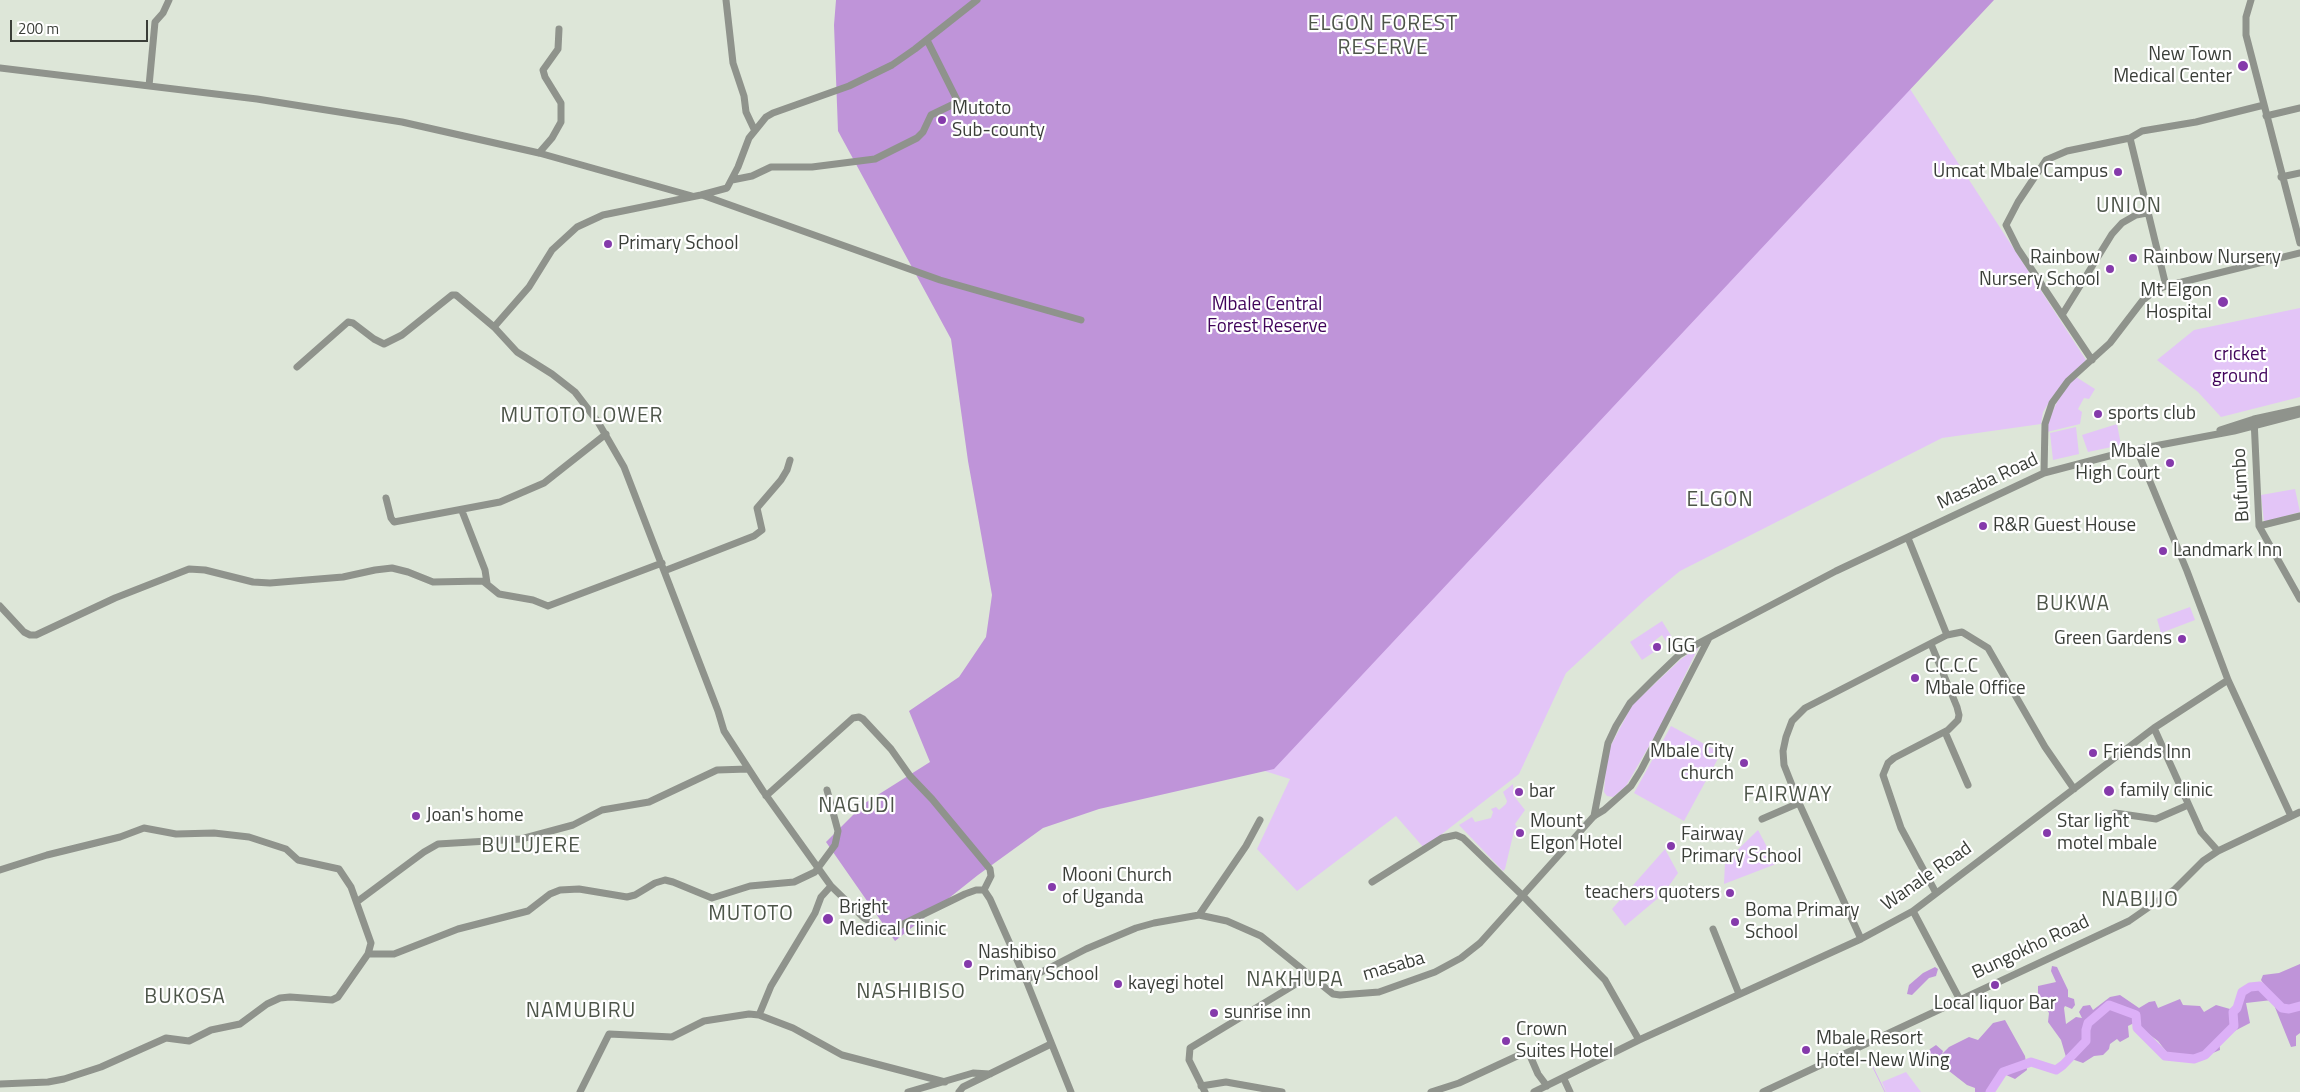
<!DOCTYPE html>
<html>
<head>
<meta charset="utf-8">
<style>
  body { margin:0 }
  #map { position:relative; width:2300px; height:1092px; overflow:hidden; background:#dde6d8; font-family:"Titillium Web",sans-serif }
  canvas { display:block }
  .scale { position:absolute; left:10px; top:20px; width:138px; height:22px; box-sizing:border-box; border:2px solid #3a3e38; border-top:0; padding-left:6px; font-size:15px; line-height:18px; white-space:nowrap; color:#3a3e38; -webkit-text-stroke:4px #fff; paint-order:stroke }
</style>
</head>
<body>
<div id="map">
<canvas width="2300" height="1092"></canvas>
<div class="scale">200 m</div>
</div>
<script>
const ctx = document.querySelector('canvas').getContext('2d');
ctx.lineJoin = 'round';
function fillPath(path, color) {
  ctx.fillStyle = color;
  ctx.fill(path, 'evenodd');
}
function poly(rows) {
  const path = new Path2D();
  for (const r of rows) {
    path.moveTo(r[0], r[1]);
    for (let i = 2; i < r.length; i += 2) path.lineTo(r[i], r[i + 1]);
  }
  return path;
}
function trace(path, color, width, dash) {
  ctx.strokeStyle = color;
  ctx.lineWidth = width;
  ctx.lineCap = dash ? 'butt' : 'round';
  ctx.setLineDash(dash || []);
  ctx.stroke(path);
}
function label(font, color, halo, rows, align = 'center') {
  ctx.font = font + ' "Titillium Web",sans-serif';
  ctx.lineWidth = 4.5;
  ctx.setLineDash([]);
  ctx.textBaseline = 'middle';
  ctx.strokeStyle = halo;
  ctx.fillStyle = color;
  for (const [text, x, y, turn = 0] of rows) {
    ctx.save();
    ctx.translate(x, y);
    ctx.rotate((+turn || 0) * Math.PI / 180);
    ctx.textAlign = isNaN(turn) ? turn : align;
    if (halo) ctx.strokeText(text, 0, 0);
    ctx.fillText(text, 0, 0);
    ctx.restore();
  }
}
fillPath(poly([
  [1875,35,2086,360,2084,363,2053,396,2043,412,2041,424,1942,438,1680,571,1646,599,1566,673,1519,774,1424,848,1396,816,1297,891,1257,849,1290,779,1195,749],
  [2300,308,2300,397,2221,417,2198,392,2157,360,2194,330],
  [2076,377,2095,389,2089,399,2084,398,2078,409,2082,412,2080,424,2047,432,2048,422,2057,402,2064,390],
  [2117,424,2121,445,2088,452,2082,435],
  [2076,427,2079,454,2053,460,2050,433],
  [2295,489,2300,512,2264,522,2261,495],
  [2190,607,2195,620,2161,633,2157,619],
  [1662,621,1675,642,1669,646,1662,635,1649,645,1654,652,1642,660,1630,642],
  [1699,646,1660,727,1626,786,1613,797,1607,796,1604,792,1607,753,1632,705,1680,660],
  [1671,726,1721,753,1684,821,1634,793],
  [1513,784,1514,796,1525,810,1515,824,1517,827,1514,831,1505,869,1503,871,1459,825,1472,817,1475,822,1491,818,1493,812,1491,809,1496,807,1499,810,1506,804,1507,801,1503,792],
  [1758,830,1776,864,1724,884,1725,862],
  [1665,849,1678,873,1663,894,1625,926,1612,909],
  [1906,1072,1921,1092,1886,1092,1882,1082]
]), '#e3c5f7');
fillPath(poly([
  [836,0,1994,0,1274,769,1099,809,1043,828,978,875,895,941,826,842,865,803,930,762,909,711,959,677,986,637,992,595,968,461,951,339,838,131,834,25],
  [2300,964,2300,1033,2296,1036,2296,1046,2291,1047,2272,1000,2246,1003,2250,1023,2219,1039,2220,1050,2196,1060,2182,1060,2169,1055,2158,1041,2134,1023,2128,1026,2129,1037,2120,1042,2117,1039,2110,1044,2109,1049,2103,1055,2094,1056,2083,1063,2066,1057,2061,1040,2048,1022,2049,1013,2038,995,2038,986,2056,982,2051,971,2052,966,2057,967,2068,990,2068,997,2074,999,2075,1005,2072,1009,2065,1006,2064,1008,2066,1024,2076,1017,2082,1018,2079,1012,2083,1006,2090,1005,2093,1010,2110,997,2120,995,2139,1008,2149,1002,2155,1001,2158,1008,2180,999,2183,1005,2200,1006,2204,1012,2216,1005,2230,1009,2236,1006,2241,991,2247,986,2256,983,2269,992,2261,980,2263,975,2279,973],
  [1935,967,1938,969,1936,976,1929,978,1912,995,1907,994,1909,985,1923,973],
  [2005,1020,2025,1056,2027,1070,2015,1079,2004,1074,1988,1088,1987,1092,1975,1092,1975,1088,1967,1085,1949,1071,1941,1056,1933,1059,1925,1059,1930,1049,1936,1045,1943,1051,1942,1054,1949,1047,1969,1037,1978,1040,1993,1023]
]), '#bf94d9');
trace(poly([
  [1868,1057,1885,1092]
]), '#dcb0f7', 1);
trace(poly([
  [1990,1092,2003,1072,2020,1066,2031,1062,2056,1070,2063,1065,2086,1041,2086,1030,2088,1023,2109,1005,2136,1015,2137,1028,2165,1056,2194,1059,2205,1055,2234,1026,2233,1012,2237,1008,2242,992,2250,987,2260,986,2282,1008,2289,1009,2300,1006]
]), '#dcb0f7', 9);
trace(poly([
  [726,0,733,63,744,96,746,112,754,129],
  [977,0,915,49,892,65,849,86,773,113,766,117,749,138,738,167,727,188,701,195,603,215,577,227,552,250,529,287,494,327,517,352,552,374,575,392,598,422,624,467,718,711,724,731,763,791,831,886,864,918,881,928,891,930,965,894,976,890,984,890,990,899,1026,980,1071,1092],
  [2251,0,2246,17,2246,35,2300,243],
  [0,68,257,99,402,122,539,153,692,196],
  [149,86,155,22,163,13,169,0],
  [2266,116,2300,108],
  [539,153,552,138,561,122,561,103,545,77,543,70,558,49,559,29],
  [2281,177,2300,173],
  [732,180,752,176,771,167,812,167,875,159,917,138,923,132,931,115,958,102,927,40],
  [702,195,940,280,1081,320],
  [2166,286,2130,138,2142,131,2196,122,2264,105],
  [2062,315,2112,234,2122,223,2136,215,2147,213],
  [2092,360,2018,249,2006,225,2018,202,2046,160,2067,151,2130,138],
  [297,367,348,322,353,323,374,339,384,344,402,335,452,295,456,295,494,327],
  [2254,419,2259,526,2300,599],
  [2220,430,2254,419,2300,409],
  [2137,450,2187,571,2228,680,2291,816],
  [2044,473,2045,424,2052,403,2068,381,2110,343,2143,300,2156,290,2166,286,2300,253],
  [386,498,391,518,394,522,500,502,544,483,606,434],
  [462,511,485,570,487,583],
  [2259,526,2300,516],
  [1908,538,1947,635],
  [664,571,754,536,762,530,757,508,781,480,787,470,790,460],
  [0,606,24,632,30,635,36,635,115,598,189,569,205,570,253,582,270,583,343,577,375,570,392,568,408,572,433,582,483,581,499,594,533,600,548,606,662,563],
  [1931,644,1957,707,1959,715,1958,720,1948,730,1894,758,1888,763,1883,775,1901,828,1936,893],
  [2154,728,2201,832,2218,851],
  [1945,732,1968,785],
  [766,796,853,718,859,717,863,719,891,749,910,776,932,799,990,869,991,876,984,890],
  [2115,813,2156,819,2188,805],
  [1594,816,1608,743,1616,726,1630,703,1654,679,1679,655,1697,644,1836,571,2044,473,2128,451,2234,431,2300,414],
  [1762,819,1799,803],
  [0,870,47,855,120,837,144,828,176,834,214,833,249,837,286,849,298,860,339,869,351,887,371,943,368,954,338,997,332,1000,290,997,280,998,267,1004,240,1024,211,1030,189,1041,166,1038,101,1067,64,1079,48,1082,0,1084],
  [1372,882,1442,838,1456,835,1463,838,1524,897,1605,980,1639,1040],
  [358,901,424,852,438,844,521,839,573,825,602,810,649,802,717,770,748,769],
  [1913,911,1960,1000],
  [1199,915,1246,846,1260,820],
  [1713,929,1739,994],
  [1861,939,1799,803,1784,765,1783,751,1786,737,1792,721,1805,708,1947,635,1962,632,1988,648,2045,747,2074,789],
  [368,954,394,954,458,929,528,911,550,894,560,890,579,889,627,897,635,895,655,883,665,880,673,882,712,898,750,886,794,882,815,872,835,845,838,831,827,790],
  [1026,980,1086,949,1136,928,1154,923,1199,915,1227,921,1261,936,1333,994,1340,995,1379,992,1435,972,1461,958,1480,943,1594,816,1604,810,1631,786,1641,770,1709,638],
  [759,1015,771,986,815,913,821,897,831,886],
  [1564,1079,1570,1092],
  [1201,1086,1226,1082,1282,1092],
  [580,1092,609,1034,672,1037,704,1021,749,1014,759,1015,793,1028,842,1055,945,1082],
  [908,1092,973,1073,990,1074],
  [959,1092,963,1087,1051,1044],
  [1205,1092,1189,1060,1190,1048,1309,976],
  [1431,1092,1459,1083,1528,1051,1538,1074,1547,1086],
  [1534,1092,1639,1040,1861,939,1913,911,2154,728,2228,680],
  [1763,1092,2129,921,2175,889,2203,861,2218,851,2300,812]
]), '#8f938c', 7);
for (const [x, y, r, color] of [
  [2243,66,6,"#853aab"],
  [942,120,5,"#853aab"],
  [2118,172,5,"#853aab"],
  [608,244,5,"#853aab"],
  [2133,258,5,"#853aab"],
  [2110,269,5,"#853aab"],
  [2223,302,6,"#853aab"],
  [2098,414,5,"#853aab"],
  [2170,463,5,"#853aab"],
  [1983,526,5,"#853aab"],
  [2163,551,5,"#853aab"],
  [2182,639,5,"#853aab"],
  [1657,647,5,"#853aab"],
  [1915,678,5,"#853aab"],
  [2093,753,5,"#853aab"],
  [1744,763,5,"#853aab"],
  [2109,791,6,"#853aab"],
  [1519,792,5,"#853aab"],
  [416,816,5,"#853aab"],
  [1520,833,5,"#853aab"],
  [2047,833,5,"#853aab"],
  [1671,846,5,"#853aab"],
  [1052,887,5,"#853aab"],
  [1730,893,5,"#853aab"],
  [828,919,6,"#853aab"],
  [1735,922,5,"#853aab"],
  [968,964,5,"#853aab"],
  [1118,984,5,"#853aab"],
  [1995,985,5,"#853aab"],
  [1214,1013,5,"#853aab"],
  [1506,1041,5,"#853aab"],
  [1806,1050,5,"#853aab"]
]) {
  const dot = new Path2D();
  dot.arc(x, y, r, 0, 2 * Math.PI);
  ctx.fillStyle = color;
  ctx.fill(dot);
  trace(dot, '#fff', 2);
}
label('19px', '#3a3e38', '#fff', [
  ["New Town",2232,55,"right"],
  ["Medical Center",2232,77,"right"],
  ["Mutoto",952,109],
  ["Sub-county",952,131],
  ["Umcat Mbale Campus",2108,172,"right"],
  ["Primary School",618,244],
  ["Rainbow",2100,258,"right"],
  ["Nursery School",2100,280,"right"],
  ["Rainbow Nursery",2143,258],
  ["Mt Elgon",2212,291,"right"],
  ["Hospital",2212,313,"right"],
  ["sports club",2108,414],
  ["Mbale",2160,452,"right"],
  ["High Court",2160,474,"right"],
  ["R&R Guest House",1993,526],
  ["Landmark Inn",2173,551],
  ["Green Gardens",2172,639,"right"],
  ["IGG",1667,647],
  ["C.C.C.C",1925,667],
  ["Mbale Office",1925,689],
  ["Mbale City",1734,752,"right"],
  ["church",1734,774,"right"],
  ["Friends Inn",2103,753],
  ["family clinic",2120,791],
  ["bar",1529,792],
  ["Joan's home",426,816],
  ["Mount",1530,822],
  ["Elgon Hotel",1530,844],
  ["Star light",2057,822],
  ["motel mbale",2057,844],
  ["Fairway",1681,835],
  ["Primary School",1681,857],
  ["Mooni Church",1062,876],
  ["of Uganda",1062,898],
  ["teachers quoters",1720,893,"right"],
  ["Bright",839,908],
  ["Medical Clinic",839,930],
  ["Boma Primary",1745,911],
  ["School",1745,933],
  ["Nashibiso",978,953],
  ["Primary School",978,975],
  ["kayegi hotel",1128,984],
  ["Local liquor Bar",1995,1004,"center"],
  ["sunrise inn",1224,1013],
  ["Crown",1516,1030],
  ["Suites Hotel",1516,1052],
  ["Mbale Resort",1816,1039],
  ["Hotel-New Wing",1816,1061]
], 'left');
label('19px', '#40035a', '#fff', [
  ["Mbale Central",1267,305],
  ["Forest Reserve",1267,327],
  ["cricket",2240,355],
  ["ground",2240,377]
]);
label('19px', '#3a3e38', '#fff', [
  ["Masaba Road",1988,482,-25],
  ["Bufumbo",2242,485,-93],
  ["Wanale Road",1927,877,-35],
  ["Bungokho Road",2031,948,-25],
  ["masaba",1394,967,-16]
]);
ctx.letterSpacing = '1px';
label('21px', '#4d5549', '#fff', [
  ["ELGON FOREST",1383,25],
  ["RESERVE",1383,49],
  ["UNION",2129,207],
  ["MUTOTO LOWER",582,417],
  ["ELGON",1720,501],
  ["BUKWA",2073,605],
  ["FAIRWAY",1788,796],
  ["NAGUDI",857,807],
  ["BULUJERE",531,847],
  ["NABIJJO",2140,901],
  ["MUTOTO",751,915],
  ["NAKHUPA",1295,981],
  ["NASHIBISO",911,993],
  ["BUKOSA",185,998],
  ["NAMUBIRU",581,1012]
]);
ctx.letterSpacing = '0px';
</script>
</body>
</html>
